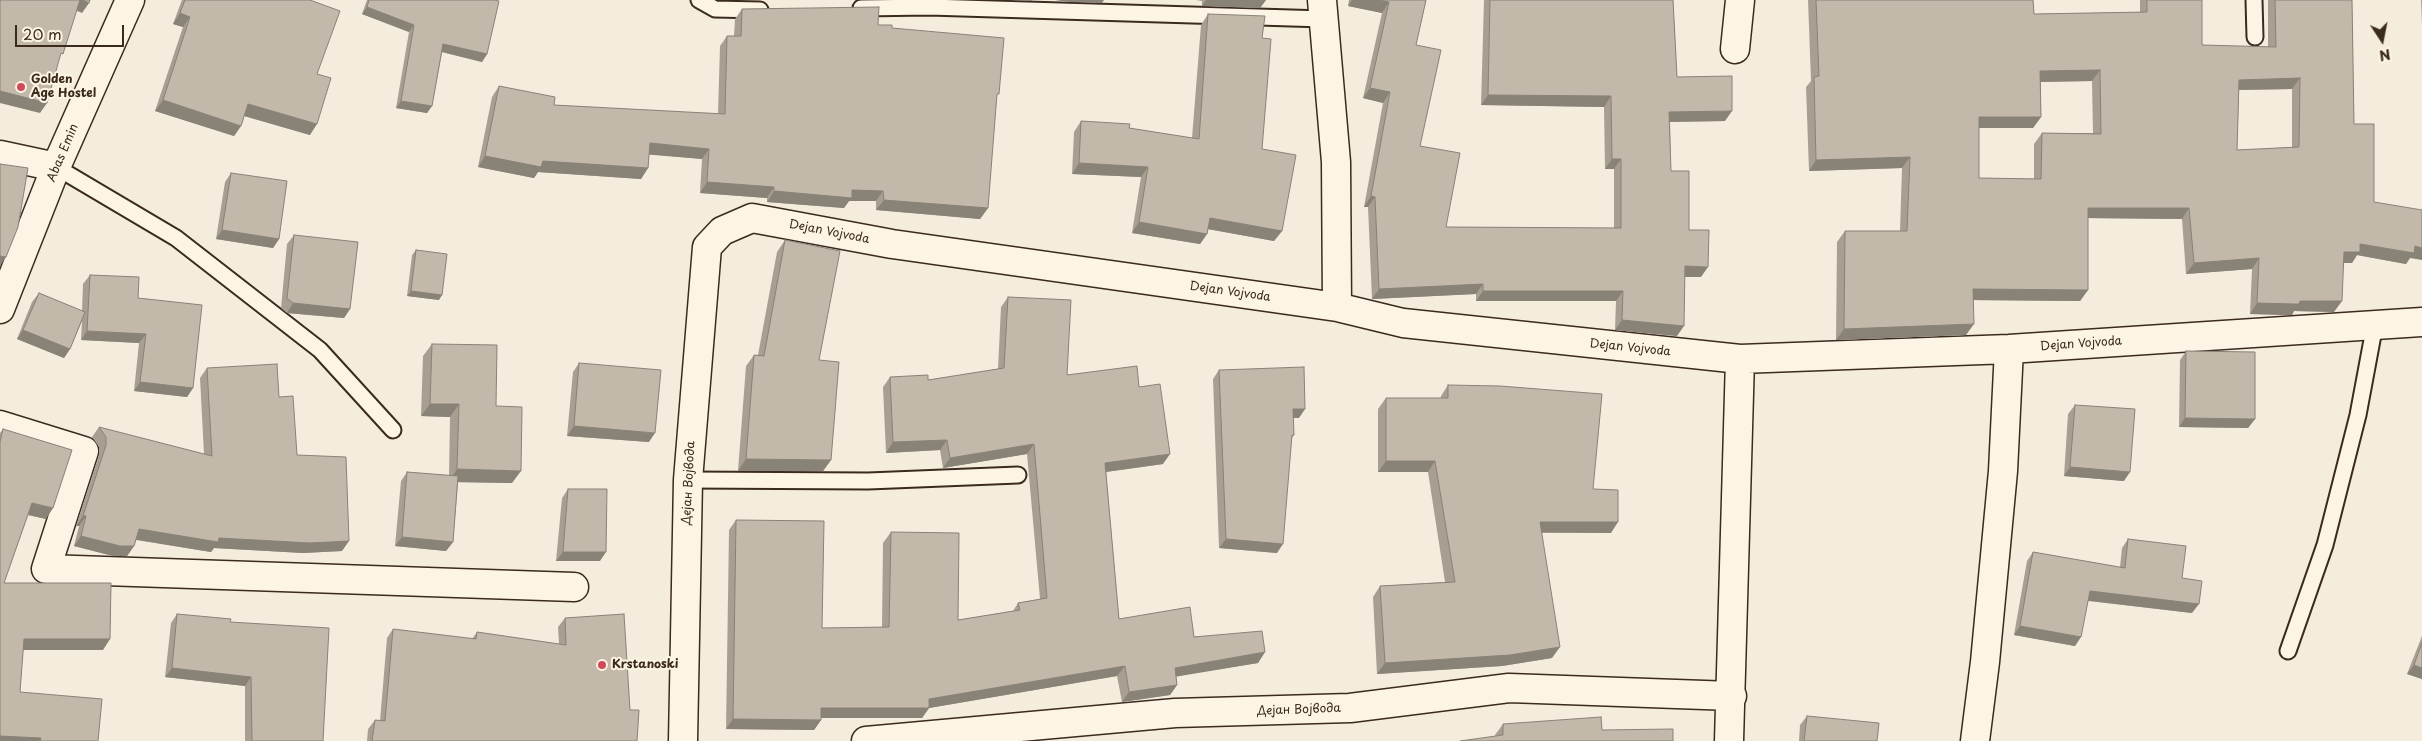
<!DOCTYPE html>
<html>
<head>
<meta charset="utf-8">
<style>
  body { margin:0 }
  #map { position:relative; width:2422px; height:741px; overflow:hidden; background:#f4eddd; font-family:"Playpen Sans",sans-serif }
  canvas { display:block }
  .north { position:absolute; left:2357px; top:15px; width:50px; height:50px; -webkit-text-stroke:4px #fcf5e5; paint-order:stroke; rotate:169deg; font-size:14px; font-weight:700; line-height:20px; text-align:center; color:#3b2a1e }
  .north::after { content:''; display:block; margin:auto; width:18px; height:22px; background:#3b2a1e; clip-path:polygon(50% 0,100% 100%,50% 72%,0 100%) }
  .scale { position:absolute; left:15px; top:25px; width:109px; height:22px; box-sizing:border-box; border:2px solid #3b2a1e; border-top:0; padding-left:6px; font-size:15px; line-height:18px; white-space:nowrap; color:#3b2a1e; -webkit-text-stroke:4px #fcf5e5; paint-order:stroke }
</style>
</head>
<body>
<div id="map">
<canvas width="2422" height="741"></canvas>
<div class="north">N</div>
<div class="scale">20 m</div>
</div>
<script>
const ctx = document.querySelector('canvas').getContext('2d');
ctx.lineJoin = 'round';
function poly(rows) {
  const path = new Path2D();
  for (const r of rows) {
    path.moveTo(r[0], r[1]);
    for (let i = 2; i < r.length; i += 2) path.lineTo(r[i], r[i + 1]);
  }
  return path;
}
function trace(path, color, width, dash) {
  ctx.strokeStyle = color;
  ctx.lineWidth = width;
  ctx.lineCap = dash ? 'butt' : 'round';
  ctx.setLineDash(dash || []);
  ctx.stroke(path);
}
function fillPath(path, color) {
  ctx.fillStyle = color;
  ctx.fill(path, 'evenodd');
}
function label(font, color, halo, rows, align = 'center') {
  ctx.font = font + ' "Playpen Sans",sans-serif';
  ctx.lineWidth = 4;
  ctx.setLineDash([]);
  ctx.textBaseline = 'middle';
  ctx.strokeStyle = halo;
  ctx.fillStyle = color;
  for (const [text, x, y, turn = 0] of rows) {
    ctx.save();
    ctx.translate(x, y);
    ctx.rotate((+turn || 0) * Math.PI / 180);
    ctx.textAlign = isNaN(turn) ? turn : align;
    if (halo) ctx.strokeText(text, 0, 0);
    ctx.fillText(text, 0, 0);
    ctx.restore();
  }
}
const lane = poly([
  [699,0,715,9,760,10],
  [2254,0,2255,37],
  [861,8,929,7,1324,19],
  [56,167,176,238,320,350,393,430],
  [688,480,868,481,1018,475],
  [2288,651,2325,545,2358,415,2375,324]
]);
const street = poly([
  [1322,0,1336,162,1337,307],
  [1735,49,1740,0],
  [0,155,56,167],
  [0,309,56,167,130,0],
  [0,425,84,451,46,569,574,587],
  [683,741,688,480,707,247,722,231,752,218,892,244,1337,307,1403,323,1740,359,2009,349,2422,322],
  [866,741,1175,713,1350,708,1509,688,1732,696],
  [1729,741,1740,359],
  [1975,741,1985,662,2003,471,2009,349]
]);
trace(lane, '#3b2a1e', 19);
trace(street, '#3b2a1e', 31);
trace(lane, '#fcf5e5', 15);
trace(street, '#fcf5e5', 28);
fillPath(poly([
  [182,0,310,0,317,74,310,135,244,116,241,126,234,136,155,111,183,27,173,24],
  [367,0,494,0,487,54,482,62,442,52,432,106,427,113,396,108,409,32,362,14],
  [1196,0,1266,0,1260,8,1202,6,1202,1],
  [1349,0,1426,0,1416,45,1420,146,1446,227,1614,228,1614,169,1605,169,1604,107,1481,105,1484,0,1673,0,1677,77,1725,121,1670,122,1671,171,1689,230,1701,277,1685,277,1677,336,1615,330,1616,301,1476,301,1476,294,1372,299,1368,207,1364,207,1383,103,1363,98,1382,13,1348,6],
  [1808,0,2033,0,2034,14,2140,12,2140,0,2202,0,2202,45,2268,47,2268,0,2352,0,2354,124,2374,202,2410,258,2406,264,2357,255,2352,263,2343,263,2334,312,2294,311,2292,315,2286,315,2250,314,2252,269,2186,274,2182,219,2088,218,2088,290,2080,301,1973,300,1966,335,1836,340,1837,242,1845,231,1900,231,1902,168,1809,171,1806,87,1811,81],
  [2092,81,2093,133,2042,133,2034,144,2034,179,1979,178,1979,128,2033,128,2041,117,2041,82],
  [2292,89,2292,147,2237,150,2239,90],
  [2421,0,2422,0,2422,26],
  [742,9,878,25,892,28,996,98,988,208,980,219,876,210,876,201,849,201,844,208,767,202,767,198,700,193,702,159,649,154,648,168,641,179,538,172,534,178,478,167,492,97,499,86,554,105,718,114,720,46,727,36,734,36,735,19],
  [1208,14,1262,38,1262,149,1282,231,1274,241,1208,229,1207,234,1200,244,1132,233,1141,177,1072,174,1074,132,1081,121,1129,128,1192,138,1201,25],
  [231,173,279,239,273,248,216,239,225,182],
  [294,235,350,309,344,318,287,313,281,308,287,244],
  [785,240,819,360,831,460,823,471,738,471,746,366,754,355,758,355,777,252],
  [416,250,439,300,407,296,412,255],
  [90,275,138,298,193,388,187,397,134,391,139,343,81,340,82,321,70,349,64,358,17,339,32,302,39,293,82,311,83,284],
  [1008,297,1067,375,1139,387,1163,464,1106,472,1119,619,1265,652,1258,663,1176,676,1177,685,1170,695,1122,702,1117,676,929,708,922,718,821,718,821,720,814,730,726,729,729,530,736,520,822,628,882,627,883,543,891,532,958,620,1013,611,1018,603,1040,599,1027,454,943,468,940,450,886,453,883,387,890,377,928,380,998,369,1001,307],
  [432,344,496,406,512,483,458,482,453,542,446,551,395,546,401,481,407,472,449,476,450,417,421,416,423,356],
  [2186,351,2255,419,2248,428,2179,427,2180,360],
  [579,363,649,442,567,436,573,372],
  [207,368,279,397,297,455,342,551,303,553,214,548,211,552,136,540,134,546,127,556,113,556,74,546,79,526,76,526,99,455,99,447,92,437,99,427,204,454,200,378],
  [1219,370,1299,418,1293,418,1294,435,1292,438,1277,553,1219,548,1213,379],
  [1448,385,1593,489,1611,533,1542,533,1552,658,1502,666,1377,674,1373,597,1380,586,1445,582,1428,472,1378,472,1378,409,1386,398,1441,398,1441,396],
  [2075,405,2124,481,2064,476,2068,414],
  [3,429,46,519,28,515,4,583,103,650,23,650,20,692,98,741,0,741,0,433],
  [568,489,600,561,556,561,562,498],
  [2128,539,2182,578,2192,613,2088,601,2075,646,2014,635,2027,561,2033,552,2120,567,2122,548],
  [177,614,230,622,323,741,245,741,245,686,165,677,171,623],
  [565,618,630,710,637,741,367,741,368,729,375,720,380,721,387,638,393,629,472,639,477,632,559,644,558,627],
  [2422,636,2422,679,2407,674],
  [1807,716,1877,741,1799,741,1800,725],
  [1503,724,1602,730,1495,736,1495,735]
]), '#a89f92');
fillPath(poly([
  [80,0,82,0,89,3,82,13,73,9],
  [1007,0,1032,0,1032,1],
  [1055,0,1104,0,1102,3,1069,2],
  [1206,0,1266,0,1260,8,1202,6],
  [1352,0,1378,0,1389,2,1382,13,1348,6],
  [367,7,414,25,409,32,362,14],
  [180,13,190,17,183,27,173,24],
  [443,44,487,54,482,62,438,51],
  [2100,70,2092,81,2033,82,2040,71],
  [2300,78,2292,89,2232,90,2239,80],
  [1370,88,1390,92,1383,103,1363,98],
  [0,91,47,103,40,113,0,103],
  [1488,95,1611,96,1604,107,1481,105],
  [163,100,241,126,234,136,155,111],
  [401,101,432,106,427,113,396,108],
  [248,104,317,124,310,135,241,115],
  [1732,111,1725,121,1662,122,1669,112],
  [1979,117,2041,117,2033,128,1971,128],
  [650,143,709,149,702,159,642,154],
  [485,156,648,168,641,179,538,172,534,178,478,167],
  [1910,157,1902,168,1809,171,1816,160],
  [1612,159,1621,159,1614,169,1605,169],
  [1079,163,1148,167,1141,177,1072,174],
  [707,182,774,187,767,198,700,193],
  [852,190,883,191,876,201,849,201,844,208,767,202,774,191],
  [1371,196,1375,197,1368,207,1364,207],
  [884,200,988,208,980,219,876,210],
  [2088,208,2189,208,2182,219,2081,218],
  [1210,218,1282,231,1274,241,1202,228],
  [1139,222,1207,234,1200,244,1132,233],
  [222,230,279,239,273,248,216,239],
  [2360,244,2415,246,2422,248,2422,260,2410,258,2406,264,2357,255,2352,263,2336,263,2344,252],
  [0,256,6,257,0,266],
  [2259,258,2252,269,2186,274,2194,263],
  [1685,266,1708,267,1701,277,1678,277],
  [1483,284,1476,294,1372,299,1379,289],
  [1973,289,2088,290,2080,301,1966,300],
  [411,291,442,295,439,300,407,296],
  [1483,291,1623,291,1616,301,1476,301],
  [2300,301,2342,301,2334,312,2294,311,2292,315,2286,315,2250,314,2257,303],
  [293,303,350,309,344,318,287,313],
  [1622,320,1684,326,1677,336,1615,330],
  [1974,324,1966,335,1836,340,1844,329],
  [23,330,70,349,64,358,17,339],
  [87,331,146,334,139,343,81,340],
  [140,382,193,388,187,397,134,391],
  [430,404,459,404,450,417,421,416],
  [1293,409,1305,409,1299,418,1287,418],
  [2185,418,2255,419,2248,428,2179,427],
  [574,426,655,433,649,442,567,436],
  [947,440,940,450,886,453,893,442],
  [1034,444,1027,454,943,468,950,458],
  [1170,454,1163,464,1098,473,1105,463],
  [746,459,831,460,823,471,738,471],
  [1386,461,1435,461,1428,472,1378,472],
  [2070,467,2130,472,2124,481,2064,476],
  [457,469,521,471,512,483,449,482],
  [32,503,53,508,46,519,24,514],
  [83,516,86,516,79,526,76,526],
  [1540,522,1618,522,1611,533,1533,532],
  [139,529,219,538,349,541,342,551,303,553,214,548,211,552,132,539],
  [81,536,134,546,127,556,113,556,74,546],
  [402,537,453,542,446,551,395,546],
  [1226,539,1283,544,1277,553,1219,548],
  [563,552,606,552,600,561,556,561],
  [2090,591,2199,604,2192,613,2083,600],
  [2020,626,2081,637,2075,646,2014,635],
  [24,639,110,639,103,650,16,650],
  [1560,647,1552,658,1502,666,1377,674,1385,663],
  [1265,652,1258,663,1168,678,1175,668],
  [2414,665,2422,668,2422,679,2407,674],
  [1125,666,1117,676,929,708,922,718,814,718,821,708,929,699],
  [172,668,251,677,245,686,165,677],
  [1177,685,1170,695,1122,702,1129,692],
  [733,719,821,720,814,730,726,729],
  [0,736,41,738,39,741,0,741]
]), '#888277');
const building = poly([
  [0,0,80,0,63,54,61,53,47,103,0,91,0,0],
  [82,0,90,0,89,3,82,0],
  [185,0,310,0,340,11,317,74,331,78,317,124,248,104,241,126,163,100,190,17,180,13,185,0],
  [369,0,494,0,499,1,487,54,443,44,432,106,401,101,414,25,367,7,369,0],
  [1378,0,1426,0,1416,45,1441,50,1420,146,1460,153,1446,227,1621,228,1621,159,1612,159,1611,96,1488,95,1490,0,1673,0,1677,77,1732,76,1732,111,1669,112,1671,171,1689,171,1689,230,1709,230,1708,267,1685,266,1684,326,1622,320,1623,291,1483,291,1483,284,1379,289,1375,197,1371,196,1390,92,1370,88,1389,2,1378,0],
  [1816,0,2033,0,2034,14,2147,12,2147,0,2202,0,2202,45,2276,47,2275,0,2352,0,2354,124,2374,124,2374,202,2422,210,2422,248,2415,246,2414,253,2360,244,2360,252,2344,252,2342,301,2300,301,2299,304,2294,304,2257,303,2259,258,2194,263,2189,208,2088,208,2088,290,1973,289,1974,324,1844,329,1845,231,1907,231,1910,157,1816,160,1814,77,1819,76,1816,0],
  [2100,70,2101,134,2042,133,2041,179,1979,178,1979,117,2041,117,2040,71,2100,70],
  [2300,78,2299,147,2237,150,2239,80,2300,78],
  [879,7,878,25,892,25,892,28,1004,38,999,94,997,94,988,208,884,200,883,191,852,190,852,198,774,191,774,187,707,182,709,149,650,143,648,168,543,161,541,167,485,156,499,86,555,97,554,105,725,114,727,36,741,36,742,9,879,7],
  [1208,14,1265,16,1262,38,1271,39,1262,149,1296,155,1282,231,1210,218,1207,234,1139,222,1148,167,1079,163,1081,121,1130,124,1129,128,1199,139,1208,14],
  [0,164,28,168,18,227,6,257,0,256,0,164],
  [231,173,287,181,279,239,222,230,231,173],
  [294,235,358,242,350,309,293,303,287,298,294,235],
  [785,240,840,251,819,360,839,362,831,460,746,459,754,355,764,356,785,240],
  [416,250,447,254,442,295,411,291,416,250],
  [90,275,139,277,138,298,202,305,193,388,140,382,146,334,87,331,90,275],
  [39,293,85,312,70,349,23,330,39,293],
  [1008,297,1071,300,1067,375,1137,366,1139,387,1160,384,1170,454,1105,463,1119,619,1190,607,1194,637,1262,631,1265,652,1175,668,1177,685,1129,692,1125,666,929,699,929,708,821,708,821,720,733,719,736,520,824,521,822,628,889,627,891,532,959,533,958,620,1020,610,1018,603,1047,598,1034,444,950,458,947,440,893,442,890,377,928,375,928,380,1004,368,1008,297],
  [432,344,497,345,496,406,522,407,521,471,457,469,459,404,430,404,432,344],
  [2186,351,2255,352,2255,419,2185,418,2186,351],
  [579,363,661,370,655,433,574,426,579,363],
  [277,364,279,397,293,396,297,455,346,457,349,541,310,543,219,538,218,542,139,529,134,546,120,546,81,536,86,516,83,516,106,445,106,437,99,427,212,456,207,368,277,364],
  [1304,367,1305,409,1293,409,1294,435,1292,435,1283,544,1226,539,1219,370,1304,367],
  [1448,385,1500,386,1602,394,1593,489,1618,490,1618,522,1540,522,1560,647,1510,655,1385,663,1380,586,1455,582,1435,461,1386,461,1386,398,1448,398,1448,385],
  [2075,405,2135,409,2130,472,2070,467,2075,405],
  [3,429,72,450,53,508,32,503,4,583,111,583,110,639,24,639,20,692,102,699,98,741,40,741,41,738,0,736,0,442,3,429],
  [407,472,458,476,453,542,402,537,407,472],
  [568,489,607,489,606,552,563,552,568,489],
  [2128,539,2186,546,2182,578,2202,581,2199,604,2090,591,2081,637,2020,626,2033,552,2125,568,2128,539],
  [177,614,231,619,230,622,329,628,323,741,252,741,251,677,172,668,177,614],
  [624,614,630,710,639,710,637,741,372,741,375,720,385,721,393,629,476,639,477,632,566,645,565,618,624,614],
  [2422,643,2422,668,2414,665,2422,643],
  [1807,716,1879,723,1877,741,1804,741,1807,716],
  [1601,717,1602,730,1673,729,1673,741,1460,741,1503,735,1503,724,1601,717]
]);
fillPath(building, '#c3b9aa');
trace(building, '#888277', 1);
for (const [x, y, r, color] of [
  [21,87,5,"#d1495b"],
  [602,665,5,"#d1495b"]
]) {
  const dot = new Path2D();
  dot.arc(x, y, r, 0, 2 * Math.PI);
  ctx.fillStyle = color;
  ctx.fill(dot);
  trace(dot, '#fcf5e5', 2);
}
label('bold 12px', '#3b2a1e', '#fcf5e5', [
  ["Golden",31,80],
  ["Age Hostel",31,94],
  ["Krstanoski",612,665]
], 'left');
label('12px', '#3b2a1e', '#fcf5e5', [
  ["Abas Emin",63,153,-67],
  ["Dejan Vojvoda",829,232,11],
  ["Dejan Vojvoda",1230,292,8],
  ["Dejan Vojvoda",2081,344,-4],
  ["Dejan Vojvoda",1630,348,6],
  ["Дејан Војвода",689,483,-87],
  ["Дејан Војвода",1299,710,-2]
]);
</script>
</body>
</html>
